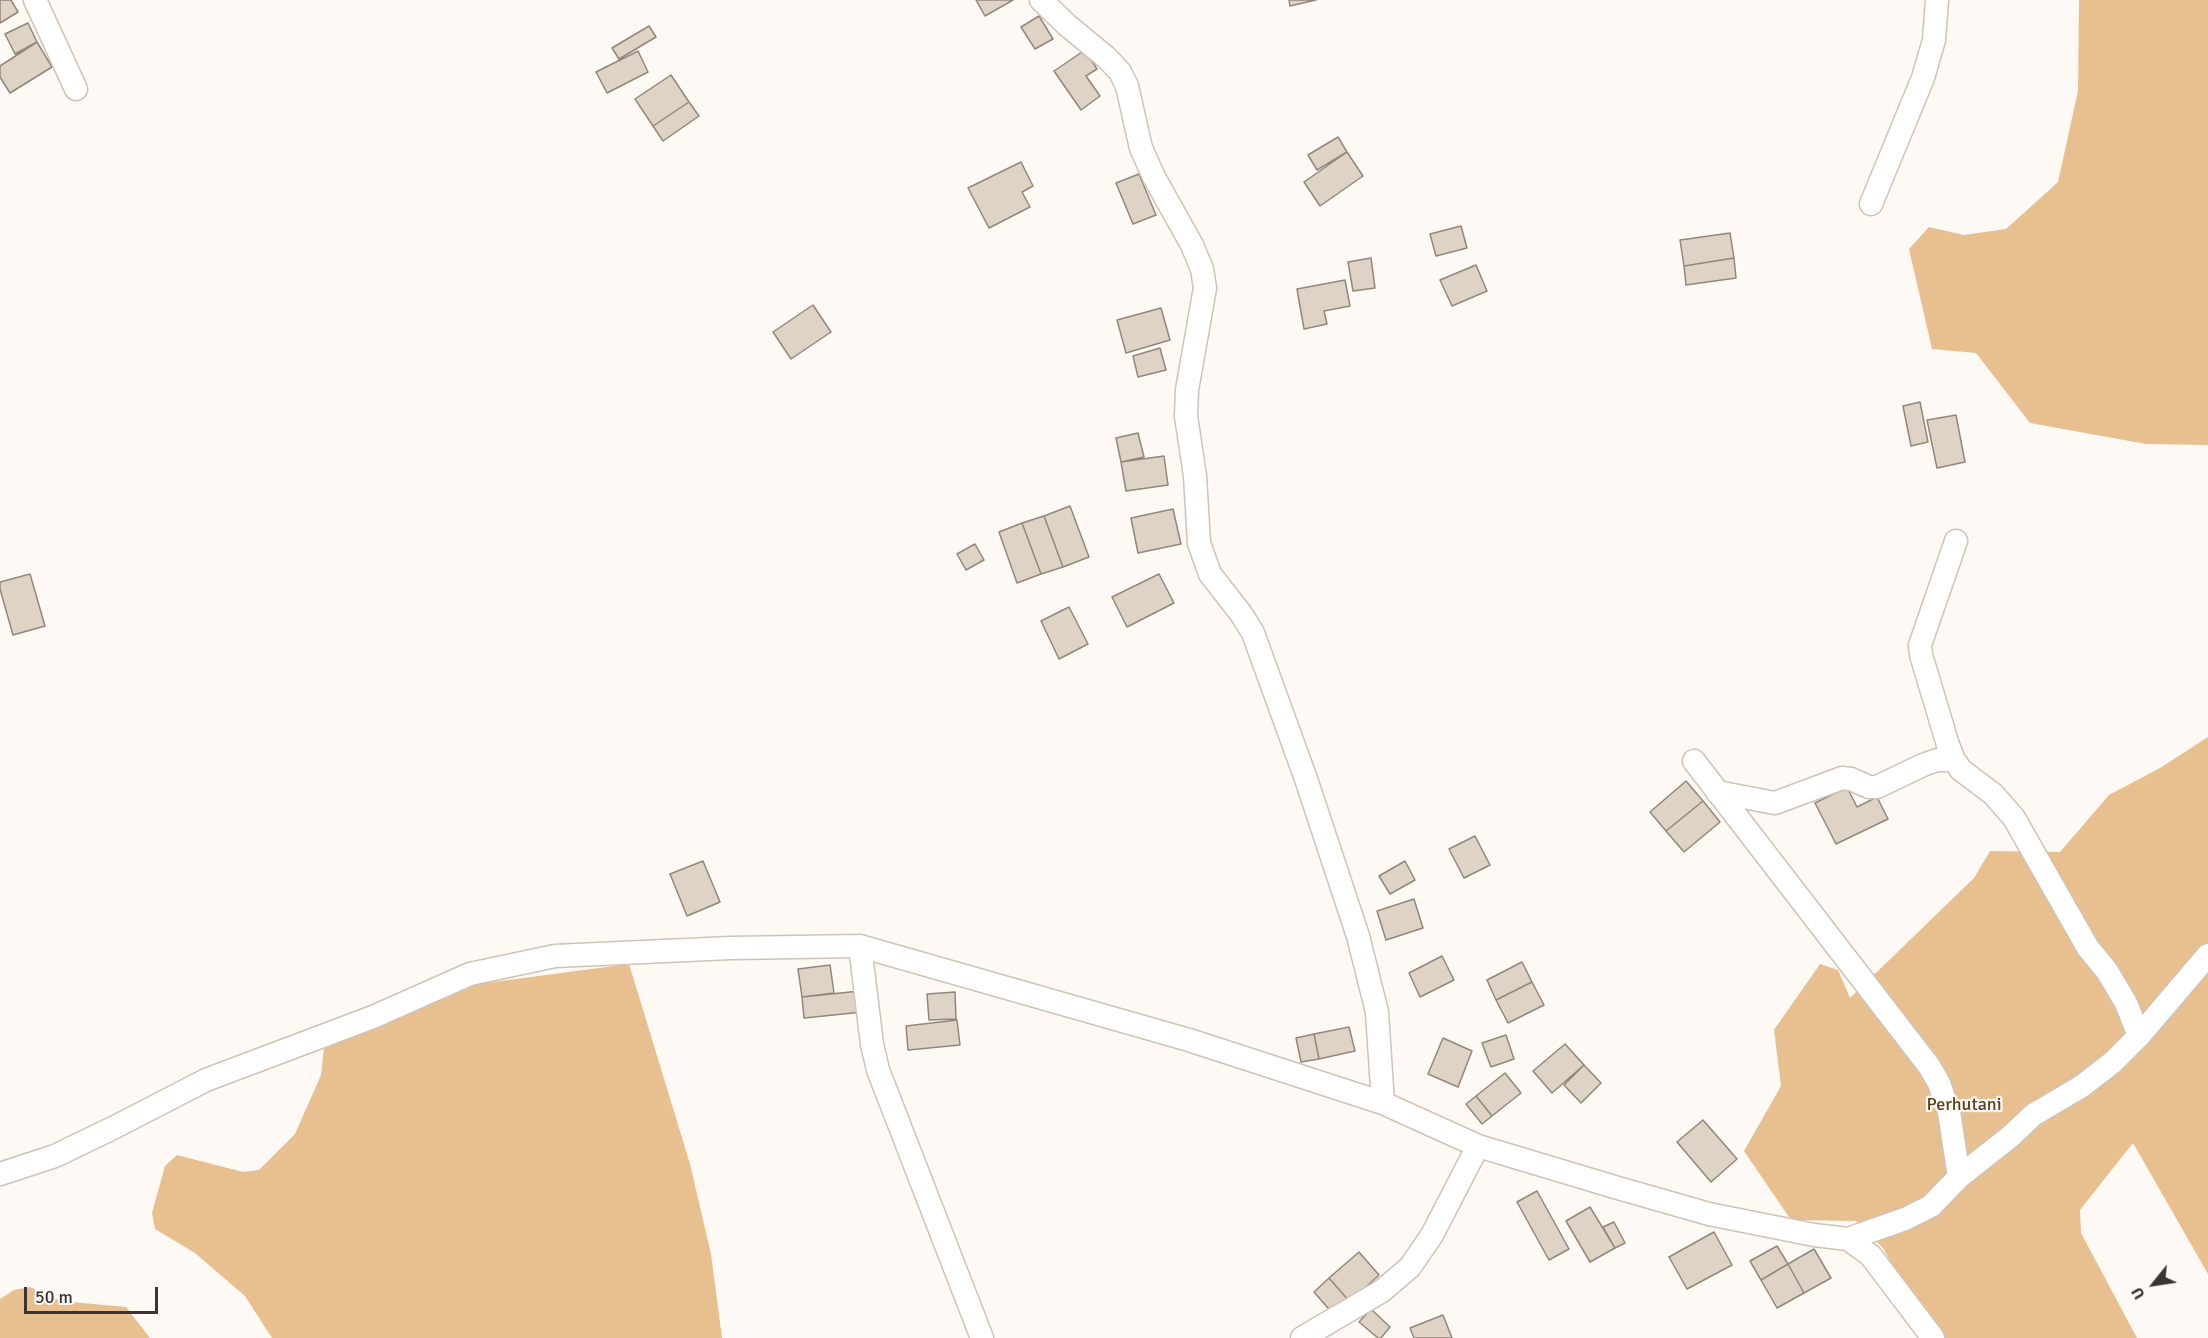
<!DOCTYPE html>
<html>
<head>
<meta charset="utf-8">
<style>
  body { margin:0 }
  #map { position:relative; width:2208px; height:1338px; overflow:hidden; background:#fef9f4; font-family:Signika,sans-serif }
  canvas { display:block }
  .north { position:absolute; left:2124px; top:1254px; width:60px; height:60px; -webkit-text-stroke:4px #fef9f4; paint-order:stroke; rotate:240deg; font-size:16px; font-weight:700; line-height:24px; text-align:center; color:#3a3530 }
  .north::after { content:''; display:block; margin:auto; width:21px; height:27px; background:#3a3530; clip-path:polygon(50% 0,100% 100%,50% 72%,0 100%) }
  .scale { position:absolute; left:24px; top:1287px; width:134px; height:27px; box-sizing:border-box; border:3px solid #3a3530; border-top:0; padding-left:8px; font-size:18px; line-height:21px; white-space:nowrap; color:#3a3530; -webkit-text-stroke:4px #fef9f4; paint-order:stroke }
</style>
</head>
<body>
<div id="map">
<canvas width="2208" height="1338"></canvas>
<div class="north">U</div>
<div class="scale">50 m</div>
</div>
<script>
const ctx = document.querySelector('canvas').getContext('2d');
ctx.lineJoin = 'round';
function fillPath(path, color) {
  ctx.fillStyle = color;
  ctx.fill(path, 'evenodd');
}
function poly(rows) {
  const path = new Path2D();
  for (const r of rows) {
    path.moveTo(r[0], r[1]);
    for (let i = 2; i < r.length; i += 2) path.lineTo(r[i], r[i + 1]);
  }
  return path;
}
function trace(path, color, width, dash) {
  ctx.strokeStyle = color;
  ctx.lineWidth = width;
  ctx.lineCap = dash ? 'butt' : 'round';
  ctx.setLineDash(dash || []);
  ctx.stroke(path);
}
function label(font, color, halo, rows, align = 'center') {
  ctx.font = font + ' Signika,sans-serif';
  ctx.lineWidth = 4.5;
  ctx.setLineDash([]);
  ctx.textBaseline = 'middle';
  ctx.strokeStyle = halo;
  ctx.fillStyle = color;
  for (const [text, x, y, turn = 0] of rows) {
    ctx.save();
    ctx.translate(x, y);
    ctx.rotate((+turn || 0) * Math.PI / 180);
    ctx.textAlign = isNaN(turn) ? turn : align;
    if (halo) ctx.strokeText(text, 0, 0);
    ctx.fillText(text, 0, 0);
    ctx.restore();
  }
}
fillPath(poly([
  [2079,0,2208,0,2208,445,2146,444,2030,423,1976,353,1932,349,1909,249,1929,227,1964,235,2006,229,2058,182,2078,91],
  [2208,737,2208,1274,2133,1143,2080,1210,2081,1233,2137,1338,1941,1338,1911,1300,1883,1248,1856,1221,1791,1220,1744,1151,1781,1086,1774,1030,1820,964,1838,970,1850,998,1974,878,1990,851,2060,852,2109,795,2160,768],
  [629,964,690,1164,711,1254,722,1338,272,1338,245,1296,195,1253,155,1229,152,1213,165,1166,177,1155,243,1172,259,1170,295,1134,321,1075,325,1038,455,987],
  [30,1287,61,1301,126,1307,150,1338,0,1338,0,1299,14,1290]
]), '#e8c08f');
const building = poly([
  [0,0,11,0,18,12,0,23,0,0],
  [976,0,1013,0,985,16,976,0],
  [1289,0,1316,0,1290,6,1289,0],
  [1039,16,1053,39,1035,49,1021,27,1039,16],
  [28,23,37,42,15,54,5,34,28,23],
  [649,26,656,37,619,59,612,48,649,26],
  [37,42,52,67,10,93,0,77,0,66,37,42],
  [1085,50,1097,69,1086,76,1100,96,1081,110,1054,71,1085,50],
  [638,51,648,72,607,93,596,72,638,51],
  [671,75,689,102,653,126,635,99,671,75],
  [689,102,699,116,663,141,653,126,689,102],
  [1338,137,1347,152,1317,170,1308,155,1338,137],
  [1347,152,1363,176,1320,206,1304,182,1347,152],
  [1021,162,1033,186,1022,192,1030,207,989,228,968,188,1021,162],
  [1139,174,1156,215,1133,224,1116,183,1139,174],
  [1461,226,1467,248,1436,256,1430,234,1461,226],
  [1730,233,1734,258,1684,266,1680,240,1730,233],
  [1371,258,1375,288,1353,291,1348,262,1371,258],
  [1734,258,1736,278,1686,285,1684,266,1734,258],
  [1476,265,1487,291,1452,306,1440,280,1476,265],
  [1345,280,1350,306,1324,311,1327,324,1304,329,1297,289,1345,280],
  [813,305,831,332,791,359,773,332,813,305],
  [1161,308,1170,340,1126,353,1117,320,1161,308],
  [1160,348,1166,370,1138,377,1133,356,1160,348],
  [1920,402,1928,442,1911,446,1903,406,1920,402],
  [1956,415,1965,462,1937,468,1927,420,1956,415],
  [1138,433,1144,457,1121,462,1116,438,1138,433],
  [1164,456,1168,485,1126,491,1121,462,1164,456],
  [1070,506,1089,557,1063,567,1044,516,1070,506],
  [1173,509,1181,544,1138,553,1131,518,1173,509],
  [1044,516,1063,567,1041,574,1022,523,1044,516],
  [1022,523,1041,574,1017,583,999,532,1022,523],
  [975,544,984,560,966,570,957,554,975,544],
  [30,574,45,626,13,635,0,589,0,582,30,574],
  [1159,574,1174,603,1127,627,1112,597,1159,574],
  [1069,607,1088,644,1059,659,1041,621,1069,607],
  [1686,781,1703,801,1666,831,1650,812,1686,781],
  [1847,787,1857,807,1877,797,1888,819,1836,844,1815,803,1847,787],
  [1703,801,1720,822,1684,852,1666,831,1703,801],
  [1475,836,1490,865,1464,878,1449,849,1475,836],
  [703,861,720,902,687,916,670,874,703,861],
  [1405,861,1415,880,1390,894,1379,876,1405,861],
  [1414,899,1423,928,1386,940,1377,911,1414,899],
  [1442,956,1454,980,1420,997,1409,973,1442,956],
  [1522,962,1532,982,1496,1000,1487,980,1522,962],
  [830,965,834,993,802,997,798,969,830,965],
  [1532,982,1544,1005,1508,1023,1496,1000,1532,982],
  [860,991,863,1012,804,1018,802,997,860,991],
  [955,992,956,1019,929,1020,927,994,955,992],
  [957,1020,960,1045,908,1050,906,1026,957,1020],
  [1349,1027,1355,1051,1319,1059,1314,1034,1349,1027],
  [1314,1034,1319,1059,1301,1062,1296,1038,1314,1034],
  [1506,1035,1514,1059,1491,1067,1482,1043,1506,1035],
  [1443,1038,1472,1051,1458,1087,1428,1074,1443,1038],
  [1565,1044,1584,1065,1552,1093,1533,1071,1565,1044],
  [1584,1065,1601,1083,1581,1103,1564,1085,1584,1065],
  [1505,1073,1521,1093,1492,1116,1476,1096,1505,1073],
  [1476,1096,1492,1116,1482,1124,1466,1104,1476,1096],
  [1703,1120,1737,1159,1711,1182,1677,1142,1703,1120],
  [1537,1191,1569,1249,1549,1260,1517,1202,1537,1191],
  [1590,1207,1615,1248,1590,1262,1566,1221,1590,1207],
  [1614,1222,1625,1243,1615,1248,1603,1227,1614,1222],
  [1714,1232,1732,1265,1687,1289,1669,1257,1714,1232],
  [1777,1246,1788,1264,1761,1280,1750,1261,1777,1246],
  [1814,1249,1831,1278,1804,1293,1788,1264,1814,1249],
  [1359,1252,1379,1275,1350,1302,1329,1278,1359,1252],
  [1788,1264,1804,1293,1777,1308,1761,1280,1788,1264],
  [1329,1278,1350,1302,1334,1315,1314,1292,1329,1278],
  [1371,1309,1390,1327,1381,1338,1378,1338,1359,1322,1371,1309],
  [1443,1315,1452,1338,1414,1338,1410,1328,1443,1315]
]);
fillPath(building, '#ded3c5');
trace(building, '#91877a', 1.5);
const minor = poly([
  [35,0,76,89],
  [1041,0,1067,25,1107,58,1120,72,1127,86,1141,148,1154,177,1192,245,1202,269,1205,288,1187,390,1186,416,1195,476,1199,543,1210,574,1242,615,1253,633,1306,779,1358,936,1377,1012,1383,1103],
  [1871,204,1923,78,1934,40,1937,0],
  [1956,541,1920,645,1921,655,1948,745,1954,760,1961,770,1993,794,2014,818,2088,948,2107,971,2126,1003,2139,1036],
  [1694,761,1929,1066,1939,1083,1949,1112,1959,1177],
  [1717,792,1775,803,1842,778,1851,779,1869,787,1877,787,1923,765,1937,760,1954,760],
  [860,946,872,1044,878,1070,982,1338],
  [0,1174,55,1156,115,1127,206,1080,373,1017,470,974,555,956,731,948,860,946,1189,1040,1383,1103,1478,1146,1618,1188,1709,1214,1814,1235,1848,1239,1871,1256,1933,1338],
  [1848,1239,1905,1219,1931,1206,1959,1177,2011,1136,2033,1115,2082,1086,2113,1062,2139,1036,2208,955],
  [1302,1338,1382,1291,1410,1267,1432,1235,1478,1146]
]);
trace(minor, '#cec3b6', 25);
trace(minor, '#fff', 22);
label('18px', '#5a3f1a', '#fef9f4', [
  ["Perhutani",1964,1105]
]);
</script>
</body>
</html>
